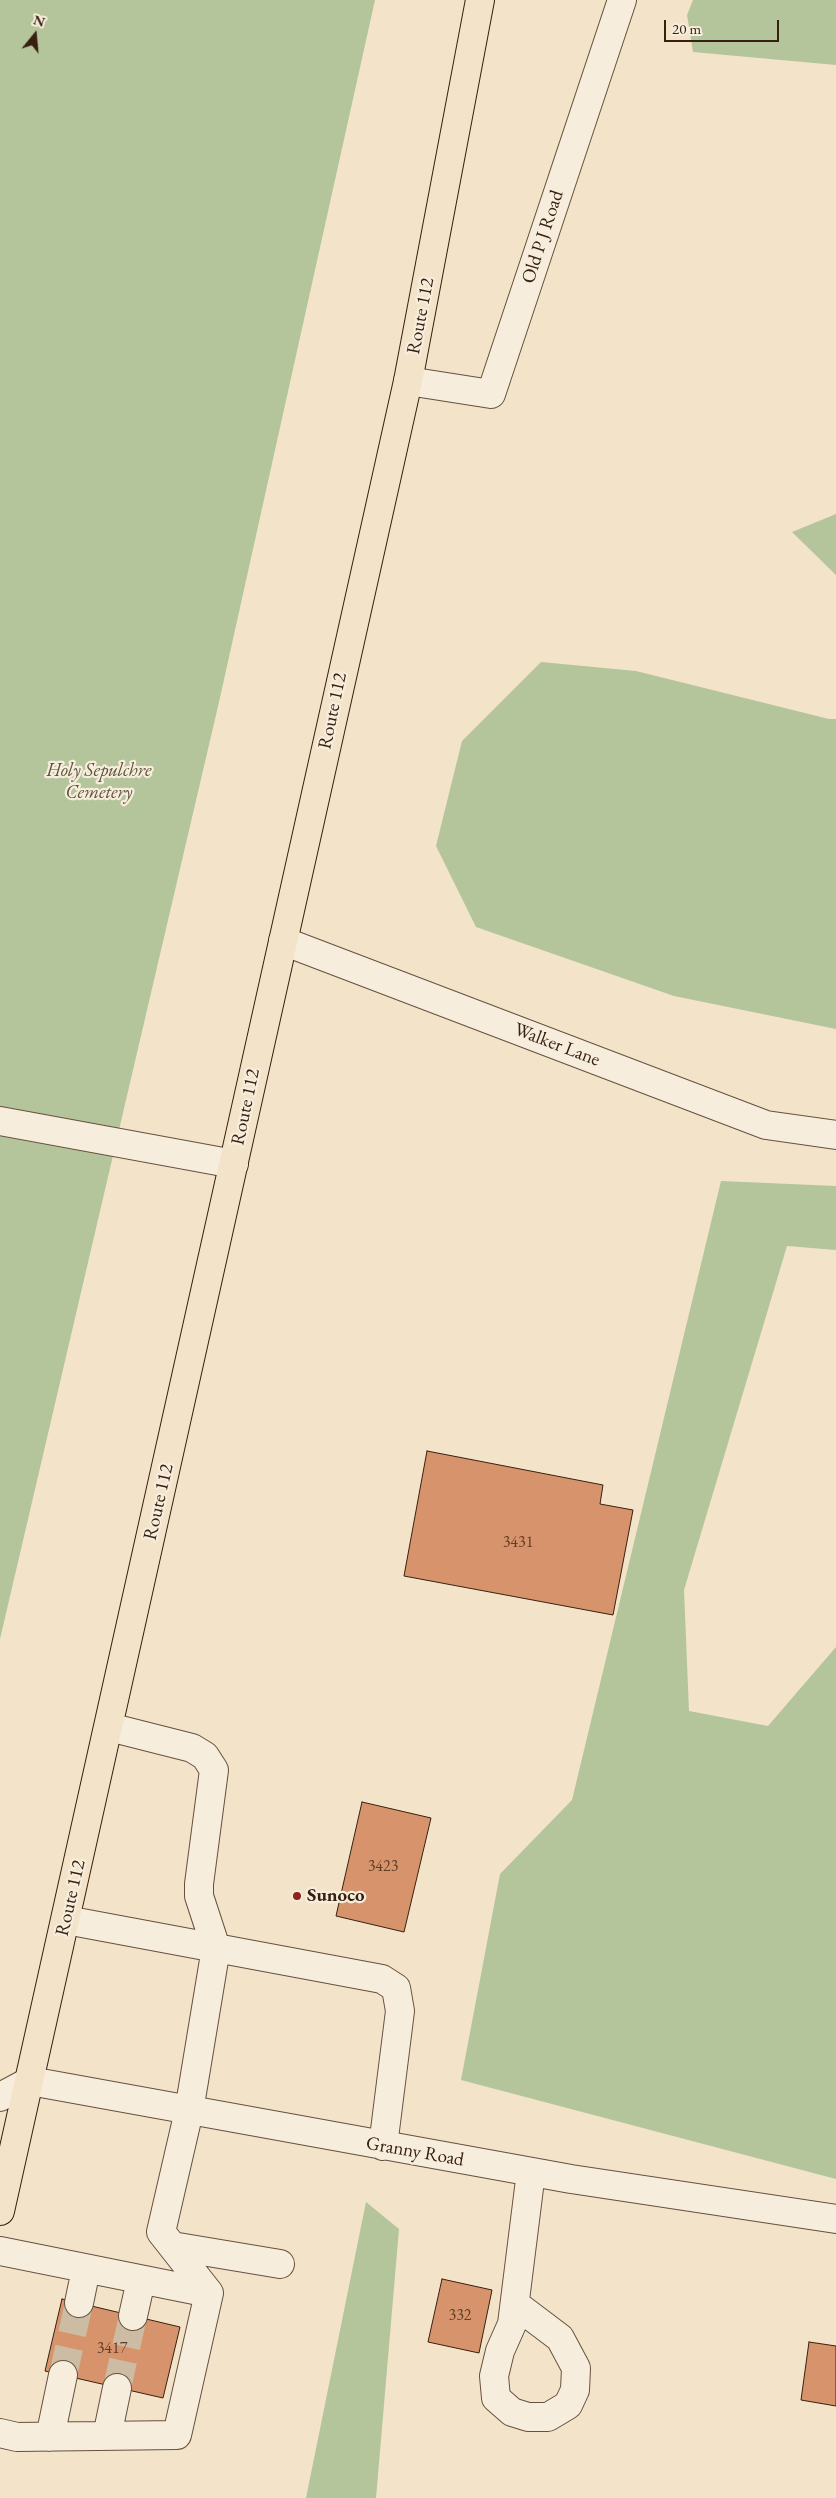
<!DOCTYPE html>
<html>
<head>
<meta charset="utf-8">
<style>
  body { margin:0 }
  #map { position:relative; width:836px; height:2498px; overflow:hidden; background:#f2e3c9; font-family:"EB Garamond",serif }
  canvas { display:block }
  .north { position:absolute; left:10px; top:10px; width:50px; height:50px; -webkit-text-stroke:4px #f7eddc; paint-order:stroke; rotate:17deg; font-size:14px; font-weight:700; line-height:20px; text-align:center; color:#382010 }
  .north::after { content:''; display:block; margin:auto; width:18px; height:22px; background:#382010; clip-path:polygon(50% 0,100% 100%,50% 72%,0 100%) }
  .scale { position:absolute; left:664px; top:20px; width:115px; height:22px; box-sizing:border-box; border:2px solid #382010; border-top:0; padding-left:6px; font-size:15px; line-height:18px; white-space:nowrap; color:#382010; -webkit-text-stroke:4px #f7eddc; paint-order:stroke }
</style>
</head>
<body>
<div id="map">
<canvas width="836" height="2498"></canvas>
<div class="north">N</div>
<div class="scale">20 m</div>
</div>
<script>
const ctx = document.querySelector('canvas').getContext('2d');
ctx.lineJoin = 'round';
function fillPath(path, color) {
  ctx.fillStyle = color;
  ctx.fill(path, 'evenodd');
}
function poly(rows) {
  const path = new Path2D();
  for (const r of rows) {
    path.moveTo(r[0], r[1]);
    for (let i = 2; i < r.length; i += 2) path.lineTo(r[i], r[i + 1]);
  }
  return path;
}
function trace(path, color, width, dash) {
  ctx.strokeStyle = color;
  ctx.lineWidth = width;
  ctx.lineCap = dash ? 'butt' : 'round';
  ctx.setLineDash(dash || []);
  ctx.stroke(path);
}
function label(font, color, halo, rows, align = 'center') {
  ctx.font = font + ' "EB Garamond",serif';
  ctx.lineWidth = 4.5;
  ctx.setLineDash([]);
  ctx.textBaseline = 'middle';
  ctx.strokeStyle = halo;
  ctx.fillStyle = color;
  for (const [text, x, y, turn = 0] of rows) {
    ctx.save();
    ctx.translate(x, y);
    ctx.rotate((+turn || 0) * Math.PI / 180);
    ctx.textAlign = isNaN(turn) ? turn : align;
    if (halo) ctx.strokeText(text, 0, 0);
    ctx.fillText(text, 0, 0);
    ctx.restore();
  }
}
fillPath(poly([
  [0,0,375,0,219,702,0,1639],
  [693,0,836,0,836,65,693,52,687,15],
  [836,514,836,575,792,532],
  [541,662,636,671,829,719,836,719,836,1029,674,996,476,927,436,846,462,741],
  [721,1181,836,1186,836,1250,787,1246,684,1590,689,1711,768,1726,836,1647,836,2179,461,2080,500,1874,572,1800],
  [366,2202,399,2229,376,2498,306,2498]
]), '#b4c59b');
const building = poly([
  [427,1451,603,1485,600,1504,633,1510,613,1615,404,1576,427,1451],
  [362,1802,431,1818,404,1932,336,1916,362,1802],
  [442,2279,492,2290,479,2353,428,2342,442,2279],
  [62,2299,180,2327,163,2398,45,2371,62,2299],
  [809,2342,836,2346,836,2406,801,2400,809,2342]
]);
fillPath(building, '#d7946c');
trace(building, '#382010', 1);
trace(poly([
  [63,2375,79,2303],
  [117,2388,133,2316]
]), '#cdbca4', 28, [28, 14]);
const minor = poly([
  [408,381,491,394,622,0],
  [283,941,766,1125,836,1135],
  [0,1121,234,1164],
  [66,1920,382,1979,396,1988,400,2011,383,2146],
  [0,2097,30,2081,571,2179,836,2219],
  [172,2246,280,2264],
  [0,2251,209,2293],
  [79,2303,86,2269],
  [515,2304,560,2338,576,2368,575,2390,568,2405,548,2417,528,2417,512,2412,496,2398,494,2376,500,2351,512,2324,531,2172],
  [133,2316,141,2280],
  [0,2433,17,2437,177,2435,209,2293,161,2232,189,2111,216,1948,199,1896,199,1884,214,1770,205,1756,192,1748,109,1727],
  [107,2436,117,2388],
  [50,2437,63,2375]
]);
const major = poly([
  [0,2211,408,381,480,0]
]);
trace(minor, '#66513e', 30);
trace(major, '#382010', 30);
trace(minor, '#f7eddc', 28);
trace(major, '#f2e3c9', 28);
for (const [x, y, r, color] of [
  [297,1896,5,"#8f2418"]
]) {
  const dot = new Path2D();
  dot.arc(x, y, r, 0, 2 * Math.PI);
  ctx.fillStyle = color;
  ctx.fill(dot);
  trace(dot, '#f7eddc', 2);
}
label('16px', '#603d27', null, [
  ["3431",518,1543],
  ["3423",383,1867],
  ["332",460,2316],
  ["3417",112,2349]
]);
label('19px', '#382010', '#f7eddc', [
  ["Old P J Road",543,237,-72],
  ["Route 112",421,316,-79],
  ["Route 112",333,711,-78],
  ["Walker Lane",557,1045,21],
  ["Route 112",246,1107,-78],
  ["Route 112",159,1502,-77],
  ["Route 112",71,1898,-77],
  ["Granny Road",415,2152,10]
]);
label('italic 19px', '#5d523a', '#f7eddc', [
  ["Holy Sepulchre",99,771],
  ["Cemetery",99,793]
]);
label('bold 19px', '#382010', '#f7eddc', [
  ["Sunoco",307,1896]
], 'left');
</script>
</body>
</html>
